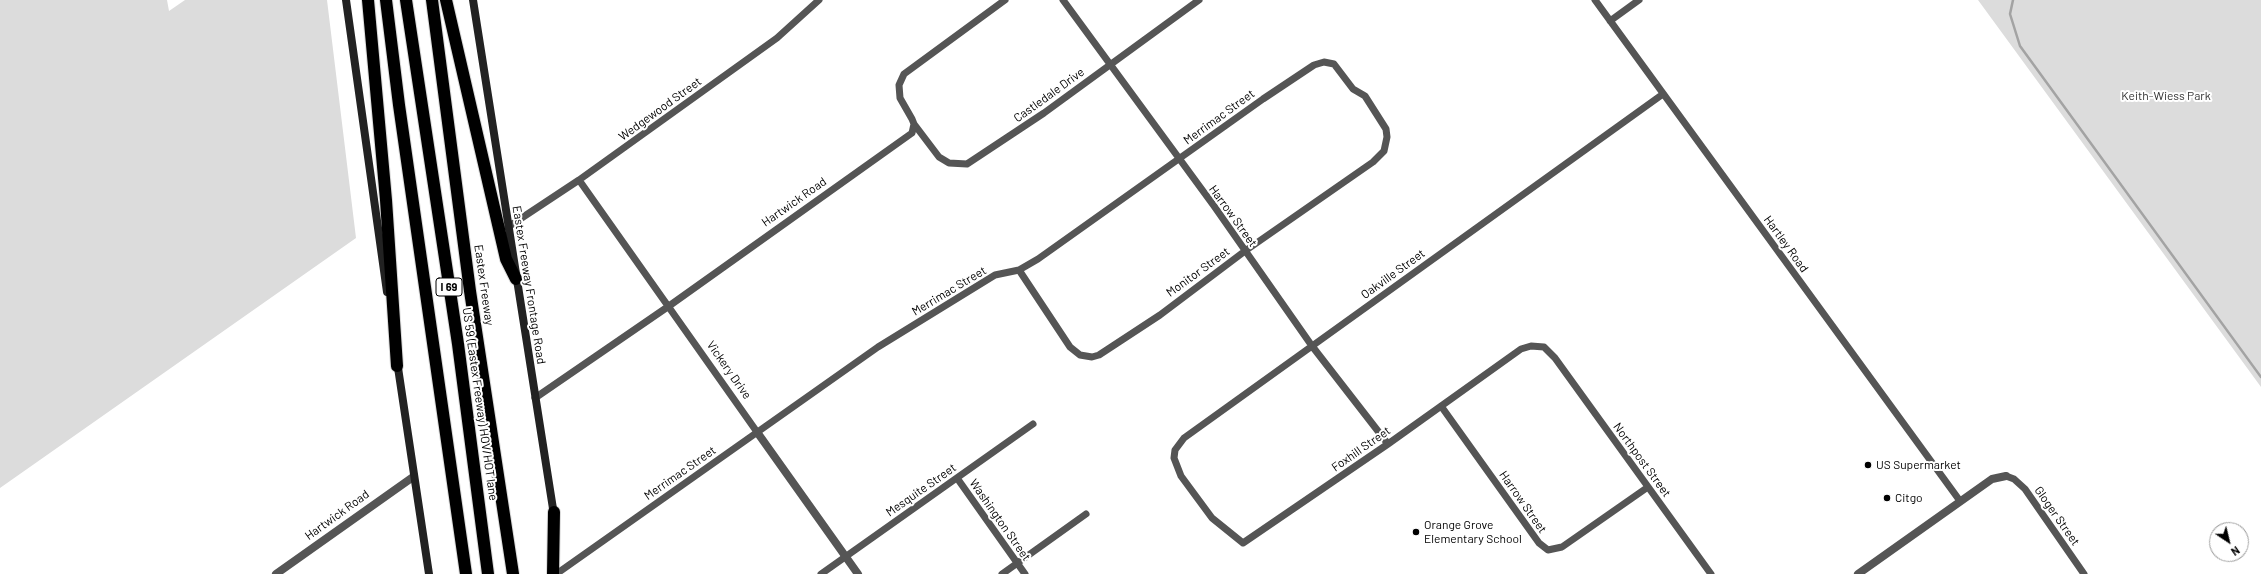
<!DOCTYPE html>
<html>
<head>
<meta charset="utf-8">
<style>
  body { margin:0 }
  #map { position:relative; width:2261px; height:574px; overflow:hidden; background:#fff; font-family:Barlow,sans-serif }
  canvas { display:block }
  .north { position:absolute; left:2209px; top:522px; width:40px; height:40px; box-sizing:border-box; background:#fff; border:1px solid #999; border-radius:50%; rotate:145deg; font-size:11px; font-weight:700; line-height:16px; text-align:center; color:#000 }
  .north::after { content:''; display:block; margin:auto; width:14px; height:18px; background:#000; clip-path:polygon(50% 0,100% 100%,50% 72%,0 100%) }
</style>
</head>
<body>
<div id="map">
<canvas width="2261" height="574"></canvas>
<div class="north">N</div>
</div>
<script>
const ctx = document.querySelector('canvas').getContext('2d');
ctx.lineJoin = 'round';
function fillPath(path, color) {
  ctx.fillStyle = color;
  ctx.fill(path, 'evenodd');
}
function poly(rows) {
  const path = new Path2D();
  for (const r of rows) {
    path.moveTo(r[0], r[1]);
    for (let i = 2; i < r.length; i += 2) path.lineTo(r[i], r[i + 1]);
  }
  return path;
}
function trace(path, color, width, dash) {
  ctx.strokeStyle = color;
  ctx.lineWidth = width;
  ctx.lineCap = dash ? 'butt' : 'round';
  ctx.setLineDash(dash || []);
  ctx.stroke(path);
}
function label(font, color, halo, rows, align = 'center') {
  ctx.font = font + ' Barlow,sans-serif';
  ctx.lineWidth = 4;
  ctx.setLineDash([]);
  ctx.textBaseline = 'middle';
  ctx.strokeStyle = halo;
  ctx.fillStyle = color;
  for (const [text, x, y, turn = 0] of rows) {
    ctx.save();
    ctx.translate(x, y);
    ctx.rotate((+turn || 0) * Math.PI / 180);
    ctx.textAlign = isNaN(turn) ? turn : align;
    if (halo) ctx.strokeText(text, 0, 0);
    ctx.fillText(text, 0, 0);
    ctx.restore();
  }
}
fillPath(poly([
  [0,0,167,0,169,11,185,0,327,0,356,238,0,488],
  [1978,0,2261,0,2261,387]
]), '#dcdcdc');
trace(poly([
  [2013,0,2010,14,2020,46,2261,377]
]), '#a3a3a3', 2.5);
const motorway = poly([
  [368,0,386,200,397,366],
  [386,0,399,105,466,574],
  [406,0,458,344,488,574],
  [432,0,470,291,513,574],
  [446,0,506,259,516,279],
  [553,574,554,512]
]);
trace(motorway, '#dbdbdb', 14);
trace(poly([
  [1063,0,1214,206,1312,346,1388,444],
  [1595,0,1960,501],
  [1610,21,1639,0],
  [1663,94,1184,438,1175,450,1174,458,1181,476,1212,518,1243,543,1388,444,1521,349,1531,346,1544,347,1555,358,1711,574],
  [914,124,939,157,949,163,967,164,1044,113,1199,0],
  [579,180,757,432],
  [508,227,579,180,777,38,819,0],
  [535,398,669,306,912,133,914,124,912,119,900,98,899,85,904,74,1005,0],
  [1441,406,1539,543,1548,550,1562,547,1648,487],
  [2006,476,2014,479,2025,489,2084,574],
  [957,478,1025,574],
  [559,572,878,347,995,275,1019,270,1038,259,1263,99,1314,65,1324,62,1334,64,1353,89,1365,96,1386,129,1387,137,1384,151,1373,162,1245,251,1160,315,1099,355,1092,357,1080,355,1070,347,1019,270],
  [821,574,1033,424],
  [1002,574,1086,514]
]), '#555', 7);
trace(poly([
  [757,432,858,574],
  [276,574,413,477],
  [1858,574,1992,479,2006,476]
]), '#555', 8);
trace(poly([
  [346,0,387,292],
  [473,0,554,515],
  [397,361,429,574]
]), '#222', 8);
trace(motorway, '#000', 12);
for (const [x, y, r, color] of [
  [1868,465,4,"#000"],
  [1887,498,4,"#000"],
  [1416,532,4,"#000"]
]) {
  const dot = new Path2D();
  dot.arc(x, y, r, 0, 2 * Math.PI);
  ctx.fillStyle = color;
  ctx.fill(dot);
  trace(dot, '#fff', 1.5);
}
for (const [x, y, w] of [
  [449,287,26]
]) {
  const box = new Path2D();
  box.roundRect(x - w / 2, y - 9, w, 18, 3);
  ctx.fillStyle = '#fff';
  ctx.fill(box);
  trace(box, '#000', 1);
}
label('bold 11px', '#000', null, [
  ["I 69",449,287]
]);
label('12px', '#000', '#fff', [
  ["Castledale Drive",1049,95,-36],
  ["Wedgewood Street",660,109,-36],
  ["Merrimac Street",1219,117,-36],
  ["Hartwick Road",794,202,-35],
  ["Harrow Street",1233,216,54],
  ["Hartley Road",1786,244,54],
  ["Monitor Street",1198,272,-36],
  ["Oakville Street",1393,274,-36],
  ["Eastex Freeway",484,285,82],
  ["Eastex Freeway Frontage Road",529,285,81],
  ["Merrimac Street",949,291,-31],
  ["Vickery Drive",729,370,55],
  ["US 59 (Eastex Freeway) HOV/HOT lane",480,404,82],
  ["Foxhill Street",1361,449,-35],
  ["Northpost Street",1642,460,54],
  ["Merrimac Street",680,473,-35],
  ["Mesquite Street",921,490,-35],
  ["Harrow Street",1523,502,55],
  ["Hartwick Road",337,515,-36],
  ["Gloger Street",2057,516,55],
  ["Washington Street",1000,520,55]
]);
label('12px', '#333', '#fff', [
  ["Keith-Wiess Park",2166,96]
]);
label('12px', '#000', '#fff', [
  ["US Supermarket",1876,465],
  ["Citgo",1895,498],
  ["Orange Grove",1424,525],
  ["Elementary School",1424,539]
], 'left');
</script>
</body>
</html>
